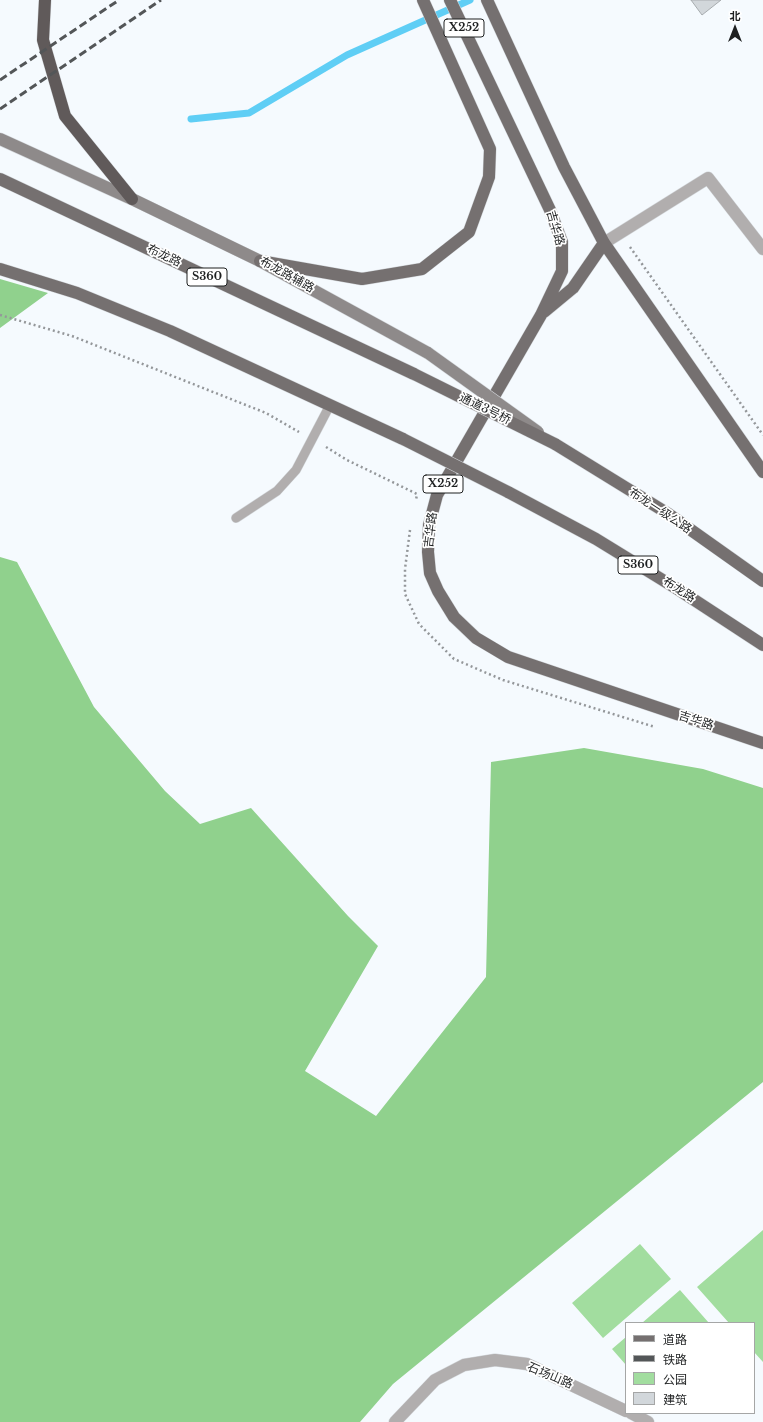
<!DOCTYPE html>
<html>
<head>
<meta charset="utf-8">
<style>
  body { margin:0 }
  #map { position:relative; width:763px; height:1422px; overflow:hidden; background:#f5fafe; font-family:"Libre Baskerville","Noto Sans SC",serif }
  canvas { display:block }
  .legend { position:absolute; left:625px; top:1322px; width:130px; height:92px; box-sizing:border-box; background:#fff; border:1px solid #a5a6a6; margin:0; padding:5px 7px; list-style:none; font-size:12px; color:#1e2021 }
  .legend li { display:flex; align-items:center; gap:8px; height:20px }
  .legend b { width:20px; border:1px solid #a5a6a6 }
  .north { position:absolute; left:715px; top:8px; width:40px; height:40px; -webkit-text-stroke:3px #fff; paint-order:stroke; rotate:0deg; font-size:11px; font-weight:700; line-height:16px; text-align:center; color:#1e2021 }
  .north::after { content:''; display:block; margin:auto; width:14px; height:18px; background:#1e2021; clip-path:polygon(50% 0,100% 100%,50% 72%,0 100%) }
</style>
</head>
<body>
<div id="map">
<canvas width="763" height="1422"></canvas>
<ul class="legend">
<li><b style="height:5px;background:#757070"></b>道路</li>
<li><b style="height:5px;background:#535658"></b>铁路</li>
<li><b style="height:11px;background:#a2dd9f"></b>公园</li>
<li><b style="height:11px;background:#d2d7db"></b>建筑</li>
</ul>
<div class="north">北</div>
</div>
<script>
const ctx = document.querySelector('canvas').getContext('2d');
ctx.lineJoin = 'round';
function fillPath(path, color) {
  ctx.fillStyle = color;
  ctx.fill(path, 'evenodd');
}
function poly(rows) {
  const path = new Path2D();
  for (const r of rows) {
    path.moveTo(r[0], r[1]);
    for (let i = 2; i < r.length; i += 2) path.lineTo(r[i], r[i + 1]);
  }
  return path;
}
function trace(path, color, width, dash) {
  ctx.strokeStyle = color;
  ctx.lineWidth = width;
  ctx.lineCap = dash ? 'butt' : 'round';
  ctx.setLineDash(dash || []);
  ctx.stroke(path);
}
function label(font, color, halo, rows, align = 'center') {
  ctx.font = font + ' "Libre Baskerville","Noto Sans SC",serif';
  ctx.lineWidth = 3.5;
  ctx.setLineDash([]);
  ctx.textBaseline = 'middle';
  ctx.strokeStyle = halo;
  ctx.fillStyle = color;
  for (const [text, x, y, turn = 0] of rows) {
    ctx.save();
    ctx.translate(x, y);
    ctx.rotate((+turn || 0) * Math.PI / 180);
    ctx.textAlign = isNaN(turn) ? turn : align;
    if (halo) ctx.strokeText(text, 0, 0);
    ctx.fillText(text, 0, 0);
    ctx.restore();
  }
}
fillPath(poly([
  [763,1230,763,1362,754,1352,754,1323,729,1323,697,1287],
  [640,1244,671,1279,603,1338,572,1303],
  [680,1290,709,1323,642,1323],
  [626,1337,626,1365,612,1349]
]), '#a2dd9f');
fillPath(poly([
  [0,279,48,293,0,328],
  [0,557,17,562,94,707,165,791,200,824,251,808,348,916,378,946,305,1071,376,1116,486,977,491,762,584,748,703,769,763,788,763,1082,393,1384,360,1422,0,1422]
]), '#90d18d');
trace(poly([
  [191,119,249,113,347,55,470,0]
]), '#5fcef5', 7);
const building = poly([
  [691,0,721,0,702,15,691,0]
]);
fillPath(building, '#d2d7db');
trace(building, '#a7acaf', 1);
const lane = poly([
  [236,518,277,491,296,470,330,405]
]);
const street = poly([
  [604,243,708,178,763,249],
  [631,1413,648,1422],
  [395,1422,435,1380,464,1365,495,1360,527,1364,626,1411]
]);
const secondary = poly([
  [0,139,132,199,260,261,428,353]
]);
const primary = poly([
  [450,0,550,210,562,242,562,271,541,315,437,495,429,525,428,552,430,573,438,591,454,617,476,638,508,657,763,743],
  [487,0,564,167,604,243,763,472],
  [0,179,414,374],
  [260,261,362,279,422,269,469,232,489,177,490,149,423,0],
  [0,269,77,293,170,331,403,439],
  [544,312,573,288,604,243],
  [555,444,667,513,763,581],
  [508,492,596,539,679,590,763,645]
]);
const highway = poly([
  [45,0,43,40,65,116,132,199]
]);
trace(lane, '#d3d7db', 10);
trace(street, '#d3d7db', 13);
trace(secondary, '#d3d7db', 13);
trace(primary, '#d3d7db', 13);
trace(highway, '#d3d7db', 13);
trace(poly([
  [630,247,763,435],
  [0,315,72,336,266,413,299,432],
  [326,447,347,460,417,494,416,500],
  [410,530,405,569,405,594,419,624,454,659,503,680,655,727]
]), '#94979a', 2.5, [2, 3]);
trace(lane, '#b1aeae', 9);
trace(street, '#b1aeae', 12);
trace(secondary, '#8e8a8a', 12);
trace(primary, '#757070', 12);
trace(highway, '#605a5a', 12);
trace(poly([
  [0,80,119,0],
  [0,109,161,0]
]), '#535658', 3, [8, 4]);
const secondaryBridge = poly([
  [428,353,538,432]
]);
const primaryBridge = poly([
  [414,374,555,444],
  [403,439,508,492]
]);
trace(secondaryBridge, '#d3d7db', 13, []);
trace(primaryBridge, '#d3d7db', 13, []);
trace(secondaryBridge, '#8e8a8a', 12);
trace(primaryBridge, '#757070', 12);
for (const [x, y, w] of [
  [464,28,40],
  [207,277,40],
  [443,484,40],
  [638,565,40]
]) {
  const box = new Path2D();
  box.roundRect(x - w / 2, y - 9, w, 18, 3);
  ctx.fillStyle = '#fff';
  ctx.fill(box);
  trace(box, '#1e2021', 1);
}
label('bold 11px', '#1e2021', null, [
  ["X252",464,28],
  ["S360",207,277],
  ["X252",443,484],
  ["S360",638,565]
]);
label('12px', '#1e2021', '#fff', [
  ["吉华路",555,228,74],
  ["布龙路",164,256,25],
  ["布龙路辅路",287,275,29],
  ["通道3号桥",485,409,26],
  ["布龙一级公路",660,511,33],
  ["吉华路",431,530,-83],
  ["布龙路",679,590,32],
  ["吉华路",696,721,18],
  ["石场山路",550,1376,23]
]);
</script>
</body>
</html>
